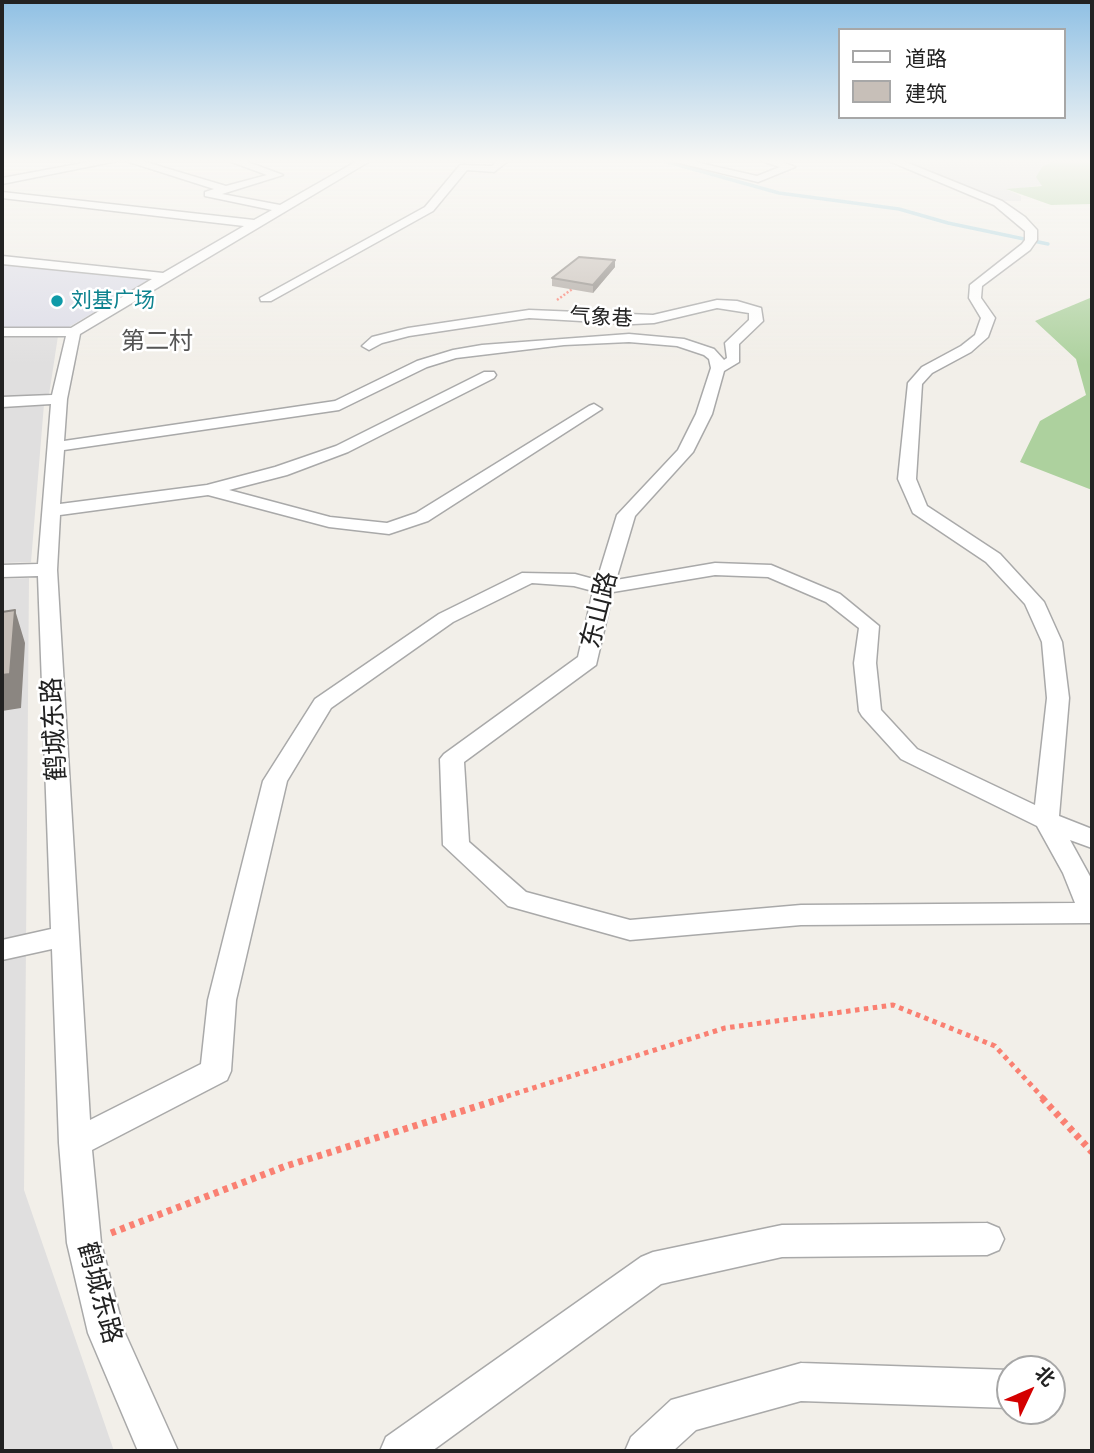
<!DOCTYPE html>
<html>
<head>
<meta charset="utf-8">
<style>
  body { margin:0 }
  #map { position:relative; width:1094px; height:1453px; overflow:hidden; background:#f2efe9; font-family:Karla,"Noto Sans SC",sans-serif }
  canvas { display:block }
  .frame { position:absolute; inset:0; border:4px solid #222; pointer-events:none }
  .legend { position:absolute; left:838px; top:28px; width:228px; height:91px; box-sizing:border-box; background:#fff; border:2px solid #a7a7a7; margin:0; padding:9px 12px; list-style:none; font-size:21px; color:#222 }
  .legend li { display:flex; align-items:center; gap:14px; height:35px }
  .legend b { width:35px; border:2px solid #a7a7a7 }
  .north { position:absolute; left:996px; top:1355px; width:70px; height:70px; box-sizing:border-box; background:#fff; border:2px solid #a7a7a7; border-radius:50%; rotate:46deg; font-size:19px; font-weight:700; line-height:28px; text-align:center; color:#222 }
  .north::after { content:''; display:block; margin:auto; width:24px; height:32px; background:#d40000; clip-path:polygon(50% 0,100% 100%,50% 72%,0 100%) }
</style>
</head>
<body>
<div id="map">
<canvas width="1094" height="1453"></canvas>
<div class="frame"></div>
<ul class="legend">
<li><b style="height:9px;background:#fff"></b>道路</li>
<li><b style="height:19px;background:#c7bfb8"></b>建筑</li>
</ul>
<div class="north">北</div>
</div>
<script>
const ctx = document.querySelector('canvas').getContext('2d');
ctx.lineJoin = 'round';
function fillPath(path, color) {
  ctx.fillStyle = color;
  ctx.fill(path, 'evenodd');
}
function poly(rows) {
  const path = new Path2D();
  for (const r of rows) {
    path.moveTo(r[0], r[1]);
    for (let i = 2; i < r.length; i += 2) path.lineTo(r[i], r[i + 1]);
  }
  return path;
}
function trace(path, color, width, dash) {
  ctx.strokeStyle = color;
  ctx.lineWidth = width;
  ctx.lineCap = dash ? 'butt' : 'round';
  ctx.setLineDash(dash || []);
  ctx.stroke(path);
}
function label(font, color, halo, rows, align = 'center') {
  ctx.font = font + ' Karla,"Noto Sans SC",sans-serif';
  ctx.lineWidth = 5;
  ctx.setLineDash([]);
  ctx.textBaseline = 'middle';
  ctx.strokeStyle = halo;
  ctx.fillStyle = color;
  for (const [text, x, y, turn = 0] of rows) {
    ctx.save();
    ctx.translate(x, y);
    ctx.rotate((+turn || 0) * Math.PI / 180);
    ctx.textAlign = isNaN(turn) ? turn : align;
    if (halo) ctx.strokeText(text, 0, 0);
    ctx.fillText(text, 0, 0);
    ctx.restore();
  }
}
fillPath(poly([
  [905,161,1054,161,1042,167,1043,185,1008,190,1021,196,1021,201,999,201],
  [2,336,58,336,49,395,2,397],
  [44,404,31,562,2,563,2,405],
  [29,578,24,1190,114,1451,2,1451,2,579]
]), '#e0dfdf');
fillPath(poly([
  [1054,161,1092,161,1092,204,1051,205,1006,189,1042,186,1036,177,1042,167],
  [1090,298,1092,298,1092,490,1020,462,1040,421,1086,395,1076,359,1035,321]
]), '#add19e');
fillPath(poly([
  [2,260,26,261,155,276,69,327,2,327]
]), '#dddde8');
trace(poly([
  [664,161,779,193,899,209,948,223,1048,244]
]), '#aad3df', 3.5);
const minor = poly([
  [94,161,117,161,2,184,2,178,94,161],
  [126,161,142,161,226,186,267,175,229,161,245,161,283,175,222,194,280,205,357,161,370,161,80,334,67,399,64,441,335,401,417,361,453,350,482,345,629,334,684,339,714,349,724,360,727,358,725,343,749,320,749,313,717,308,654,323,633,324,529,318,409,336,382,343,369,350,362,346,372,337,408,328,529,310,653,315,717,300,737,301,761,308,763,321,739,344,739,362,724,371,712,414,693,452,635,516,616,580,715,563,771,565,840,594,879,626,876,663,881,710,917,749,1035,805,1047,698,1042,642,1025,604,986,562,913,513,898,479,908,383,922,367,961,346,975,335,981,318,969,298,970,285,1022,244,1025,240,1025,231,994,205,889,161,903,161,1002,201,1025,217,1037,230,1037,240,1030,250,982,286,981,298,995,318,988,337,971,352,932,373,922,384,916,479,927,506,1000,554,1044,602,1062,642,1069,698,1059,816,1092,829,1092,848,1070,840,1092,880,1092,923,801,925,630,940,508,906,443,845,440,759,444,754,578,657,593,591,574,586,532,583,453,622,331,708,287,781,236,1000,231,1071,227,1080,92,1150,101,1243,124,1331,178,1451,138,1451,88,1333,67,1243,59,1143,52,949,2,960,2,940,51,929,38,576,2,577,2,565,38,564,51,404,2,407,2,397,52,395,66,336,2,336,2,328,71,328,152,279,2,264,2,256,163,273,244,226,2,198,2,192,254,220,272,210,205,196,205,192,214,189,126,161],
  [629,342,677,346,704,355,709,359,711,368,696,414,678,450,617,515,597,580,575,574,522,573,439,614,315,699,263,781,208,1000,201,1064,90,1120,57,570,60,515,208,495,329,527,389,534,428,521,602,409,594,404,589,406,416,513,387,523,330,517,229,490,287,475,348,452,494,378,496,375,494,372,484,372,336,446,275,467,207,485,60,504,64,450,339,410,427,367,456,358,564,345,629,342],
  [715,575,768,577,826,602,859,628,854,663,859,711,862,716,901,759,1037,826,1063,873,1075,903,801,905,630,920,526,892,469,842,464,762,596,665,613,592,715,575],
  [497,161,508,161,494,172,467,170,433,211,271,301,261,301,260,298,425,207,460,165,492,166,497,161],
  [671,161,691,161,757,176,780,167,762,161,780,161,795,167,758,182,671,161],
  [987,1223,999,1228,1004,1239,999,1250,987,1255,782,1257,661,1284,432,1451,380,1451,386,1437,641,1257,653,1252,782,1225,987,1223],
  [801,1363,1010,1370,1010,1408,801,1401,696,1430,673,1451,625,1451,631,1437,671,1400,801,1363]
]);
trace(minor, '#a9a9a9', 3);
trace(poly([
  [557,300,575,287]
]), '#fa8072', 2.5, [2, 2]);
trace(poly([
  [498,1099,725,1028,893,1005,995,1046,1044,1099]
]), '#fa8072', 5, [4.5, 4.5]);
trace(poly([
  [1042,1098,1092,1152],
  [111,1233,286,1166,504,1098]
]), '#fa8072', 7, [5, 5]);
fillPath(minor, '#fff');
fillPath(poly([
  [615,260,615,267,593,293,552,286,552,278]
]), '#aba49e');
fillPath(poly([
  [615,260,615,267,593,293,593,285],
  [15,610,25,643,21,708,2,711,2,675]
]), '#8b8681');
const building = poly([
  [579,257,615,260,593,285,552,278,579,257],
  [15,610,10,674,2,675,2,612,15,610]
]);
fillPath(building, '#c7bfb8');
trace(building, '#8b8681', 2);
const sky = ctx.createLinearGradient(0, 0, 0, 365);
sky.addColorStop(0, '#8fc0e4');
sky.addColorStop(0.44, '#f9f8f5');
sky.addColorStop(1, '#f9f8f500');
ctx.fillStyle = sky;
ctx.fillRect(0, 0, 1094, 365);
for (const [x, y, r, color] of [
  [57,301,7,"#0f9aa8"]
]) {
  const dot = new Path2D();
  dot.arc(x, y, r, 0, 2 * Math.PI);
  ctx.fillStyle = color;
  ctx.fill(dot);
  trace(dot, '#fff', 2.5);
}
label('21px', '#0d838f', '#fff', [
  ["刘基广场",71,301]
], 'left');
label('21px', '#222', '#fff', [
  ["气象巷",601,318,3]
]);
label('24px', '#555', '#fff', [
  ["第二村",157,342]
]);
label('26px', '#222', '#fff', [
  ["东山路",600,610,-76],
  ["鹤城东路",55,729,-93],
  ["鹤城东路",99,1293,75]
]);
</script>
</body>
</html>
